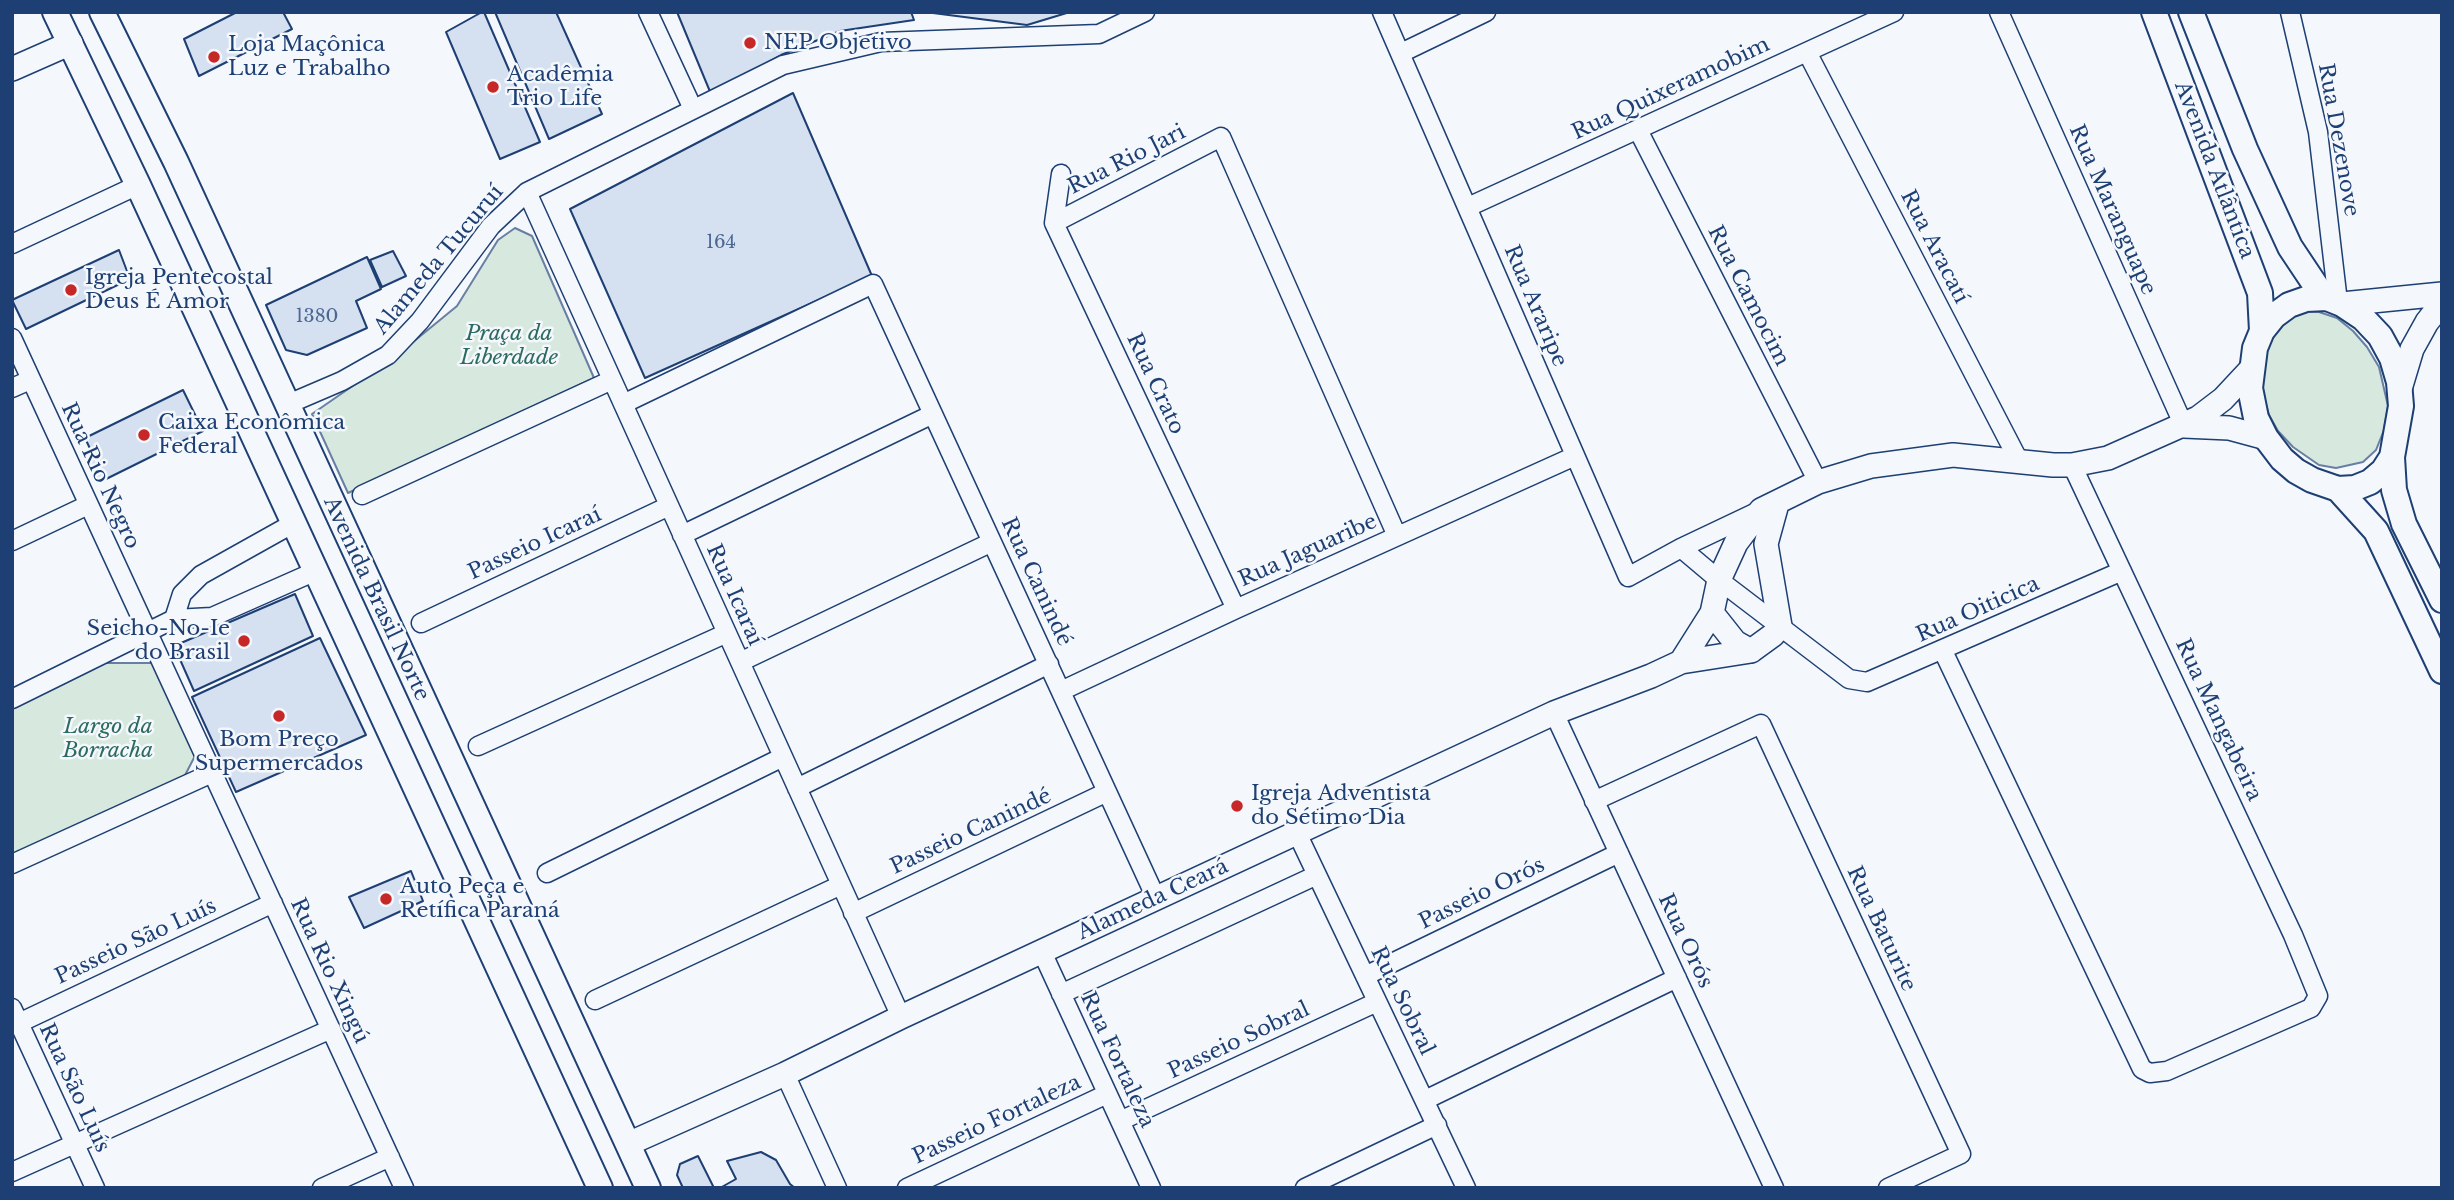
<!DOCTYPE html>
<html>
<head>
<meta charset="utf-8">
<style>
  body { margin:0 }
  #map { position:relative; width:2454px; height:1200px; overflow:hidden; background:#f4f7fb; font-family:"Libre Baskerville",serif }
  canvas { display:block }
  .frame { position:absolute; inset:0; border:14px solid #1d3f73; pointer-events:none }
</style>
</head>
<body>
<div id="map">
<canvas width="2454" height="1200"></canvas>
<div class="frame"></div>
</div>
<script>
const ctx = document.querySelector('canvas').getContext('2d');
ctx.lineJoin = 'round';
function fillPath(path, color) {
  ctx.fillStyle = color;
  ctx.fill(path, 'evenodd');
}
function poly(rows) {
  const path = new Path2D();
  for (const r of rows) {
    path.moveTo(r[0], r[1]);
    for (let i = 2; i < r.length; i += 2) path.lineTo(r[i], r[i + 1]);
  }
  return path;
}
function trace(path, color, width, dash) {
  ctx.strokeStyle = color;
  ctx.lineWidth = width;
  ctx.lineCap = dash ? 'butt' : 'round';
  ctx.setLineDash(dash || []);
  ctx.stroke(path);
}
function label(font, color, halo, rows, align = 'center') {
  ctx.font = font + ' "Libre Baskerville",serif';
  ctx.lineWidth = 5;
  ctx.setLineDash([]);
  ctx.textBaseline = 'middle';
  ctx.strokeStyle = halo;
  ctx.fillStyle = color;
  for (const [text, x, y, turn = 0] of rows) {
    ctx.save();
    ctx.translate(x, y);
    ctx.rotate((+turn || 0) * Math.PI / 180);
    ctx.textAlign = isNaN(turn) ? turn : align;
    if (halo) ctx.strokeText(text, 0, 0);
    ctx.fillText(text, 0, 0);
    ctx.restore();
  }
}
const green = poly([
  [515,228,532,236,594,378,348,493,312,414,396,356,457,306,498,240,515,228],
  [2305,311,2319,312,2337,318,2353,331,2367,347,2379,367,2388,406,2384,430,2376,450,2363,462,2336,468,2319,465,2293,447,2278,431,2269,415,2261,387,2264,351,2280,323,2305,311],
  [104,663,154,663,197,752,181,783,12,856,12,707,104,663]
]);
fillPath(green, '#d7e8df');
trace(green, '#687fa3', 2);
const building = poly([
  [237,12,283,12,292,29,199,76,184,39,237,12],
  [482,12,484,12,540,142,500,159,446,32,482,12],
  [495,12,556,12,602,114,549,139,495,12],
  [677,12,911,12,914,20,840,31,781,55,711,94,677,12],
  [925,12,1070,12,1027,25,925,12],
  [793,93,872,276,645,378,570,209,793,93],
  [119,250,130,279,26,329,12,300,119,250],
  [393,251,406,276,382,287,370,260,393,251],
  [367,257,381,289,356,301,367,328,307,355,286,350,266,305,367,257],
  [183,390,203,431,98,483,87,458,93,455,85,438,183,390],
  [295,594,313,636,194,691,174,646,295,594],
  [320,638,366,735,236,792,192,697,320,638],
  [411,871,423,901,364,928,349,897,411,871],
  [761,1152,776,1160,790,1184,795,1188,720,1188,736,1179,727,1161,761,1152],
  [698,1156,714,1188,683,1188,677,1175,680,1164,698,1156]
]);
fillPath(building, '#d5e0f0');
trace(building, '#1d3f73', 2);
const minor = poly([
  [648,12,693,109],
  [1382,12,1628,577,1681,548,1759,511],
  [1999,12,2184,426],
  [2290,12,2318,132,2338,302],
  [1807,52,2020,463],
  [1401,53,1486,12],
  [1638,130,1818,482],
  [1061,174,1054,223,1236,609],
  [527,192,901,1017],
  [1468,207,1894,12],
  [1054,223,1221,137,1397,536],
  [12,244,138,185],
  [12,338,404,1188],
  [12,388,30,380],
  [623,404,873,284,1156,898],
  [286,405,342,381,388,355,420,321,491,226,527,192,783,65,881,42,1099,34,1145,12],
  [362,495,612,380],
  [682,535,933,414],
  [12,541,88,505],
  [1681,548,1719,580,1849,679,1867,682,2122,571],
  [174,619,182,594,201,575,294,523],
  [421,623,669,506],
  [1943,651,2142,1069,2150,1073,2167,1071,2311,1008,2318,996,2293,935,2072,465],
  [740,662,992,542],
  [1061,691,1236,609,1575,456],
  [12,699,174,619,212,617,316,571],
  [1554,713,1774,1188],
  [478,746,727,633],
  [797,788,1049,664],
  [1594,801,1761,724,1961,1154,1888,1188],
  [1297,833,1466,1188],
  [12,864,212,773],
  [547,873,783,757],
  [853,913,1107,792],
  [1042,952,1151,1188],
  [1365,976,1619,853],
  [1061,994,1317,875],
  [595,1000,841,885],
  [12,1008,95,1188],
  [19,1023,273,903],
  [785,1074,837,1188],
  [1425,1100,1677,978],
  [1120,1121,1377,1002],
  [12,1172,331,1029],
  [322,1188,390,1157],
  [907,1188,1107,1094],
  [1305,1188,1437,1125]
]);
const tertiary = poly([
  [12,69,71,43],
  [2342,304,2442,294],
  [2400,389,2412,349,2427,322,2442,303],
  [2184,426,2229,428,2266,438],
  [1712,613,1735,642,1751,651],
  [1681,662,1712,613,1719,580,1736,543,1761,510,1818,482,1871,466,1953,455,2053,465,2072,465,2108,458,2198,418,2223,399,2251,369],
  [628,1144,785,1074,901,1017,1554,713,1651,676,1681,662,1751,651,1773,635,1780,626,1766,544,1777,504]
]);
const secondary = poly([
  [55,12,138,185,600,1188],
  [102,12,176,162,648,1188],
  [2154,12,2260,293,2262,331],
  [2191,12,2245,149,2290,247,2324,298],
  [2392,457,2383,471,2370,482,2355,488,2338,489,2312,480,2296,471,2282,459,2266,438,2256,418,2250,388,2255,348,2262,331,2274,316,2289,305,2306,299,2327,298,2342,304,2363,318,2380,336,2392,358,2399,382,2401,406,2392,457,2394,490,2404,524,2442,600],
  [2338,489,2376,531,2442,671]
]);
trace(minor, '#1d3f73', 21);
trace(tertiary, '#1d3f73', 26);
trace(secondary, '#1d3f73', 28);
trace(minor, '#f4f7fb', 18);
trace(tertiary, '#f4f7fb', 23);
trace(secondary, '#f4f7fb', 24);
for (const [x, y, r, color] of [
  [750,43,7,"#c62828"],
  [214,57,7,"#c62828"],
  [493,87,7,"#c62828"],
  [71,290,7,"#c62828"],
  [144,435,7,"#c62828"],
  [244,641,7,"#c62828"],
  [279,716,7,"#c62828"],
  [1237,806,7,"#c62828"],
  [386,899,7,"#c62828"]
]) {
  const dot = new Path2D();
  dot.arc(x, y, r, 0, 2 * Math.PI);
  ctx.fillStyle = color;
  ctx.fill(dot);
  trace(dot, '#f4f7fb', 2.5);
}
label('18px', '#4b6792', null, [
  ["164",721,243],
  ["1380",317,317]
]);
label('21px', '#1d3f73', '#f4f7fb', [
  ["NEP Objetivo",764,43],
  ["Loja Maçônica",228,45],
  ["Luz e Trabalho",228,69],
  ["Acadêmia",507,75],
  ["Trio Life",507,99],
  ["Igreja Pentecostal",85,278],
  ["Deus É Amor",85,302],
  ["Caixa Econômica",158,423],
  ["Federal",158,447],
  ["Seicho-No-Ie",230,629,"right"],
  ["do Brasil",230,653,"right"],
  ["Bom Preço",279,740,"center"],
  ["Supermercados",279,764,"center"],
  ["Igreja Adventista",1251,794],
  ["do Sétimo Dia",1251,818],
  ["Auto Peça e",400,887],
  ["Retífica Paraná",400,911]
], 'left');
label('21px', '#1d3f73', '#f4f7fb', [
  ["Rua Quixeramobim",1671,89,-25],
  ["Rua Dezenove",2338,140,80],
  ["Rua Rio Jari",1127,160,-27],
  ["Avenida Atlântica",2214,170,69],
  ["Rua Maranguape",2112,210,66],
  ["Rua Aracatí",1934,247,63],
  ["Alameda Tucuruí",439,260,-50],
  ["Rua Camocim",1748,296,63],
  ["Rua Araripe",1535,306,67],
  ["Rua Crato",1155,384,65],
  ["Rua Rio Negro",100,476,65],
  ["Passeio Icaraí",535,544,-25],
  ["Rua Jaguaribe",1308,551,-24],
  ["Rua Canindé",1036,582,65],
  ["Rua Icaraí",734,595,66],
  ["Avenida Brasil Norte",376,599,65],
  ["Rua Oiticica",1978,610,-24],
  ["Rua Mangabeira",2218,720,65],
  ["Passeio Canindé",971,832,-25],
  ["Passeio Orós",1482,894,-26],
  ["Alameda Ceará",1153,900,-25],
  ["Rua Baturite",1881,929,65],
  ["Rua Orós",1685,941,65],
  ["Passeio São Luís",136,942,-25],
  ["Rua Rio Xingú",329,971,65],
  ["Rua Sobral",1402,1001,64],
  ["Passeio Sobral",1239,1041,-25],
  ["Rua Fortaleza",1117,1060,65],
  ["Rua São Luís",74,1088,65],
  ["Passeio Fortaleza",997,1120,-25]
]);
label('italic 21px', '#2c6c60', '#f4f7fb', [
  ["Praça da",509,334],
  ["Liberdade",509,358],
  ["Largo da",108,727],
  ["Borracha",108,751]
]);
</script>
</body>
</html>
